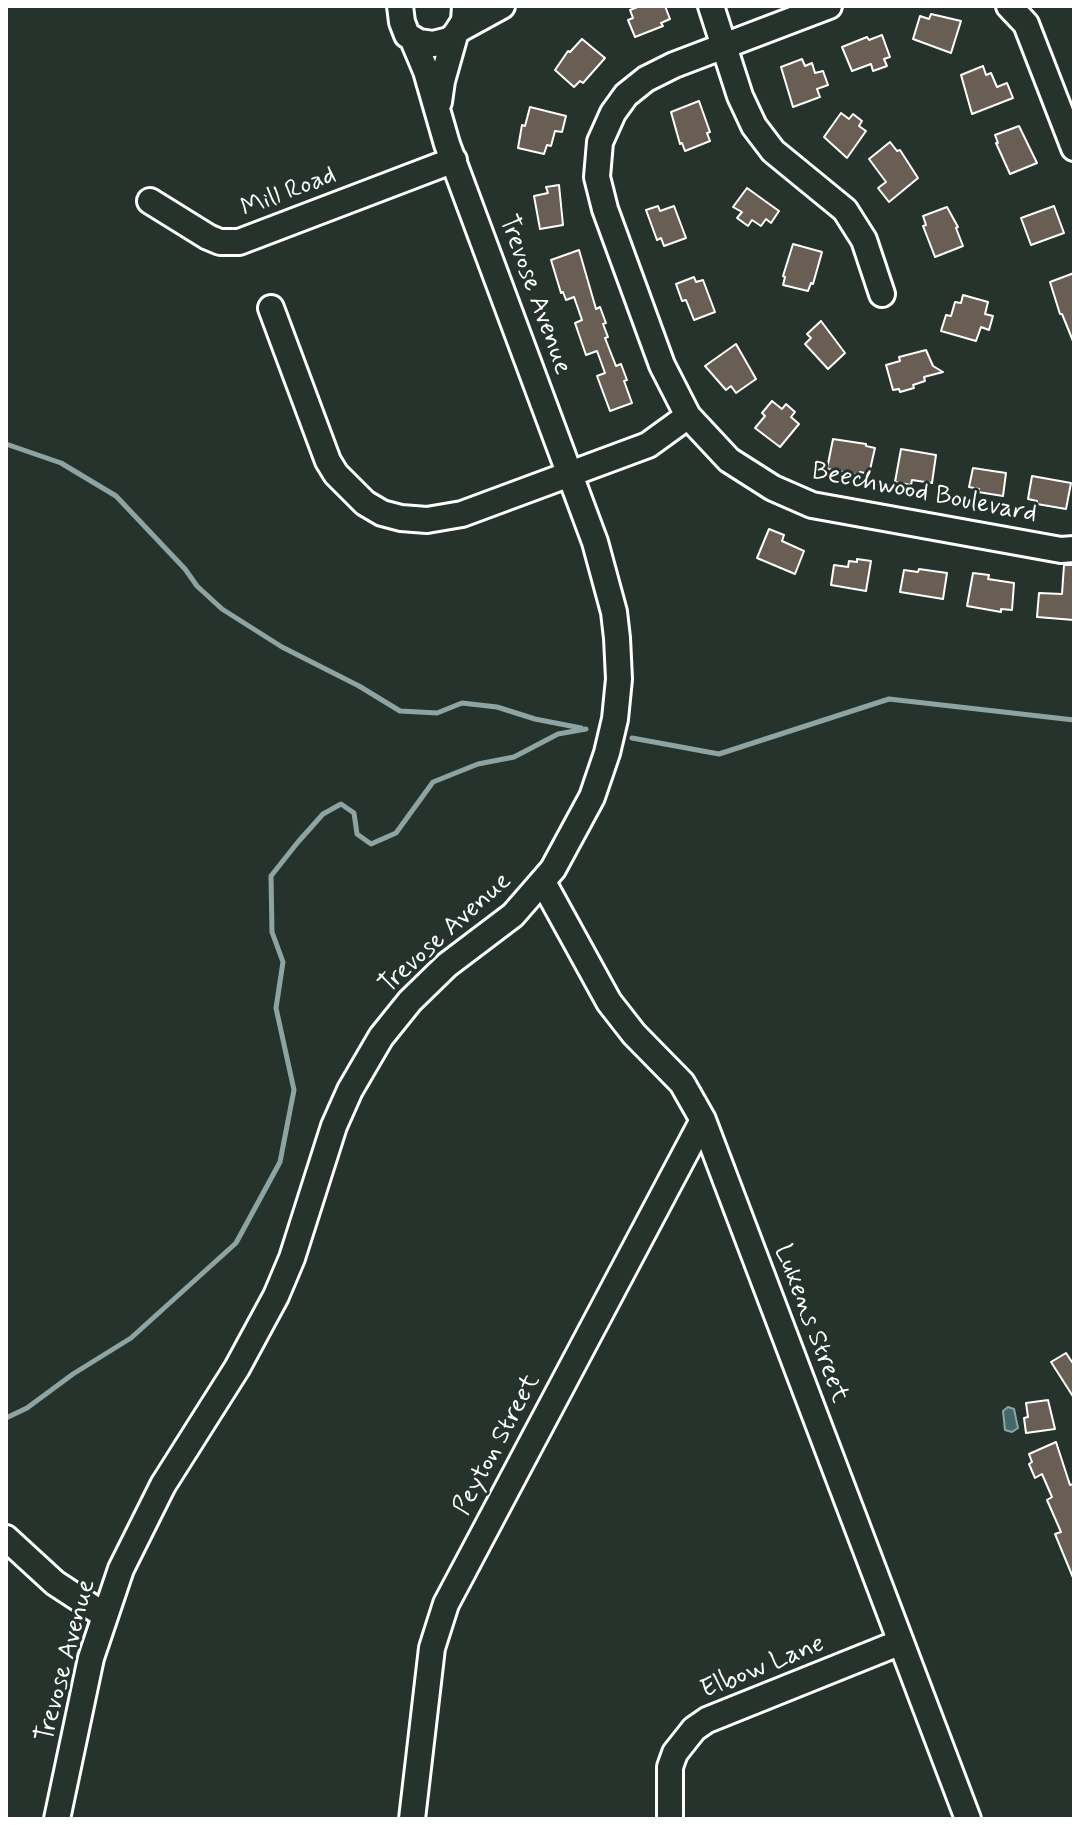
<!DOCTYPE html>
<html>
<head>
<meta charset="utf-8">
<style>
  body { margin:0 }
  #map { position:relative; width:1080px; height:1825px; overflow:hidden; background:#26332d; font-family:Mynerve,sans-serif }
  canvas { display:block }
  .frame { position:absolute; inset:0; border:8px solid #fff; pointer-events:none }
</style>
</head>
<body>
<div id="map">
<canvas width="1080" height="1825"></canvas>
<div class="frame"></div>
</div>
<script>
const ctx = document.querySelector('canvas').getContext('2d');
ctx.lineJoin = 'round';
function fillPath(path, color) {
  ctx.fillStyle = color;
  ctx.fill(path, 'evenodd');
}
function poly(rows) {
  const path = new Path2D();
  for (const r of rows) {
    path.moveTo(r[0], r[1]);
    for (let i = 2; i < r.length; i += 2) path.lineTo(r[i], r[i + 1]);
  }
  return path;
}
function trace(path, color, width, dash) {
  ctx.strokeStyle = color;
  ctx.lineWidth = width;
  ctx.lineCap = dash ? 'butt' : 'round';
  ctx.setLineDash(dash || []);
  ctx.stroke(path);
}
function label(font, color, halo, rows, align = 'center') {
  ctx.font = font + ' Mynerve,sans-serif';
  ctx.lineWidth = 6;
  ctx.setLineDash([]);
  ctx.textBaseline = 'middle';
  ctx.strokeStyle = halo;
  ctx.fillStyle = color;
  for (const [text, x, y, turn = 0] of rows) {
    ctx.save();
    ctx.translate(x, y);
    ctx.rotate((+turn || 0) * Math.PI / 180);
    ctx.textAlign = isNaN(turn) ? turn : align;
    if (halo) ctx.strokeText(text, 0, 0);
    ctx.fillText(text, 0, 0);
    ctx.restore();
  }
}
const water = poly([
  [1008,1407,1014,1409,1018,1428,1012,1432,1005,1430,1003,1411,1008,1407]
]);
fillPath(water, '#436868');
trace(water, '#8ea4a4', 2);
trace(poly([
  [6,444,61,463,116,496,185,569,197,586,222,609,282,647,359,686,400,711,437,713,462,703,497,707,535,719,581,728],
  [632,738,719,754,889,699,1074,720],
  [6,1418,27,1408,73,1374,131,1338,236,1243,280,1162,294,1090,276,1008,283,962,272,932,271,876,298,842,323,814,341,804,354,813,357,834,371,844,396,833,433,782,478,764,514,757,558,734,586,729]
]), '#8ea4a4', 5);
const building = poly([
  [640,6,665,6,670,19,661,23,663,26,635,37,628,20,633,18,630,10,640,6],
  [931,14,961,21,951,53,913,39,920,16,929,19,931,14],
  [882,35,890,57,884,59,887,66,873,71,871,64,852,71,842,47,867,37,869,40,882,35],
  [582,39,605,58,583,83,580,81,574,87,555,70,568,51,570,52,582,39],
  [802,59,805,66,812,63,815,73,823,71,828,85,817,89,820,97,793,107,781,67,802,59],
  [983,66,986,75,991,73,997,87,1007,83,1013,98,972,114,961,75,983,66],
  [699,101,710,132,707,133,710,141,685,151,682,143,680,144,671,112,699,101],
  [530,107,566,116,562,132,555,131,551,146,547,145,544,154,518,148,522,125,525,126,530,107],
  [841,113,849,119,853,114,862,121,859,126,866,131,847,158,824,137,841,113],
  [1019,126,1037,163,1010,174,996,143,998,143,995,135,1019,126],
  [890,142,897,151,900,150,918,178,889,202,878,188,886,182,869,159,890,142],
  [559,185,563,225,540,229,534,196,548,193,546,187,559,185],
  [747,188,779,211,771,223,766,219,761,226,752,220,748,226,737,218,742,212,733,207,747,188],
  [658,206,660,211,674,206,686,238,664,246,661,238,657,240,646,210,658,206],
  [1054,206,1064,233,1031,245,1021,218,1054,206],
  [947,207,958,227,956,228,963,246,935,257,923,226,926,225,923,216,947,207],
  [793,244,822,252,813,284,811,283,808,291,783,285,785,277,783,276,793,244],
  [579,250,596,309,600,307,606,323,603,324,608,337,605,338,616,366,621,364,627,380,624,381,632,403,610,411,597,376,605,373,597,351,586,355,575,323,582,320,574,297,566,300,563,292,561,293,551,260,579,250],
  [1074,273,1074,341,1073,341,1062,314,1060,314,1050,282,1074,273],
  [694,277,696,282,703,280,715,312,694,320,686,300,682,301,676,284,694,277],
  [963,295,988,302,985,314,993,316,989,330,981,327,976,341,941,331,946,315,951,316,955,302,961,303,963,295],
  [821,321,845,353,828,369,805,344,811,338,807,334,821,321],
  [736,344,756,379,736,393,731,386,726,390,705,366,736,344],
  [926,350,933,366,943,372,924,377,925,381,913,385,914,388,900,392,899,389,893,390,886,365,900,361,899,357,926,350],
  [772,401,782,409,786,404,795,412,791,417,799,424,780,447,755,428,765,416,762,413,772,401],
  [833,439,866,444,866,446,875,448,869,474,860,472,860,475,827,469,833,439],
  [901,449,936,455,932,483,912,480,911,485,895,482,901,449],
  [973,468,1006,473,1003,496,978,492,979,489,969,487,973,468],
  [1032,476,1071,483,1066,509,1037,504,1037,501,1028,499,1032,476],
  [769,529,784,535,782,541,804,551,795,574,757,558,769,529],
  [857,559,871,561,866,591,831,585,834,565,848,567,849,561,857,562,857,559],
  [1064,565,1074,565,1074,620,1037,617,1039,593,1062,594,1064,565],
  [919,569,947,573,943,599,900,592,904,570,918,572,919,569],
  [973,573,989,575,988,579,1014,583,1012,610,1001,609,1001,612,967,606,973,573],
  [1066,1353,1074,1365,1074,1398,1051,1362,1066,1353],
  [1048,1400,1055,1429,1026,1433,1024,1418,1028,1417,1026,1403,1048,1400],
  [1056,1442,1070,1485,1074,1484,1074,1580,1055,1534,1061,1532,1047,1500,1052,1497,1042,1474,1035,1478,1029,1464,1032,1462,1029,1454,1056,1442]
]);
fillPath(building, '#685e53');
trace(building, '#fff', 2);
const minor = poly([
  [400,6,402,22,407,35,419,42,433,44,449,40,455,35,464,21,465,6],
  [711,6,740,96,754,126,773,151,845,210,864,240,882,294],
  [829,6,674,65,646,79,626,95,613,113,600,142,597,177,605,209,662,365,688,416,729,460,773,488,812,505,1061,550,1074,549],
  [1009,6,1026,24,1074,148],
  [460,29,502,6],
  [439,102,442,81,455,35],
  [150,201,208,237,220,242,239,242,454,160],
  [271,308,328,461,336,474,365,503,382,513,401,518,427,520,462,514,648,445,688,416],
  [543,882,609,1002,634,1034,682,1083,703,1120,968,1819],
  [6,1538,55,1583,104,1615],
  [57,1819,91,1658,121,1569,163,1485,237,1368,276,1296,292,1258,334,1126,350,1090,381,1037,410,1001,447,965,513,915,553,869,592,797,607,753,615,719,619,679,617,638,614,612,595,542,447,144,426,71,413,40],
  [412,1819,432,1648,446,1604,703,1120],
  [670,1819,670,1767,675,1753,694,1729,707,1720,901,1642]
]);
trace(minor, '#fff', 30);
trace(minor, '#26332d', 24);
label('26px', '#fff', '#26332d', [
  ["Mill Road",289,193,-21],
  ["Trevose Avenue",534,295,70],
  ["Beechwood Boulevard",924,494,11],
  ["Trevose Avenue",446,934,-42],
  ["Lukens Street",810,1324,69],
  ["Peyton Street",498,1445,-62],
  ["Trevose Avenue",67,1661,-75],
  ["Elbow Lane",763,1668,-22]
]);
</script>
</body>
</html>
